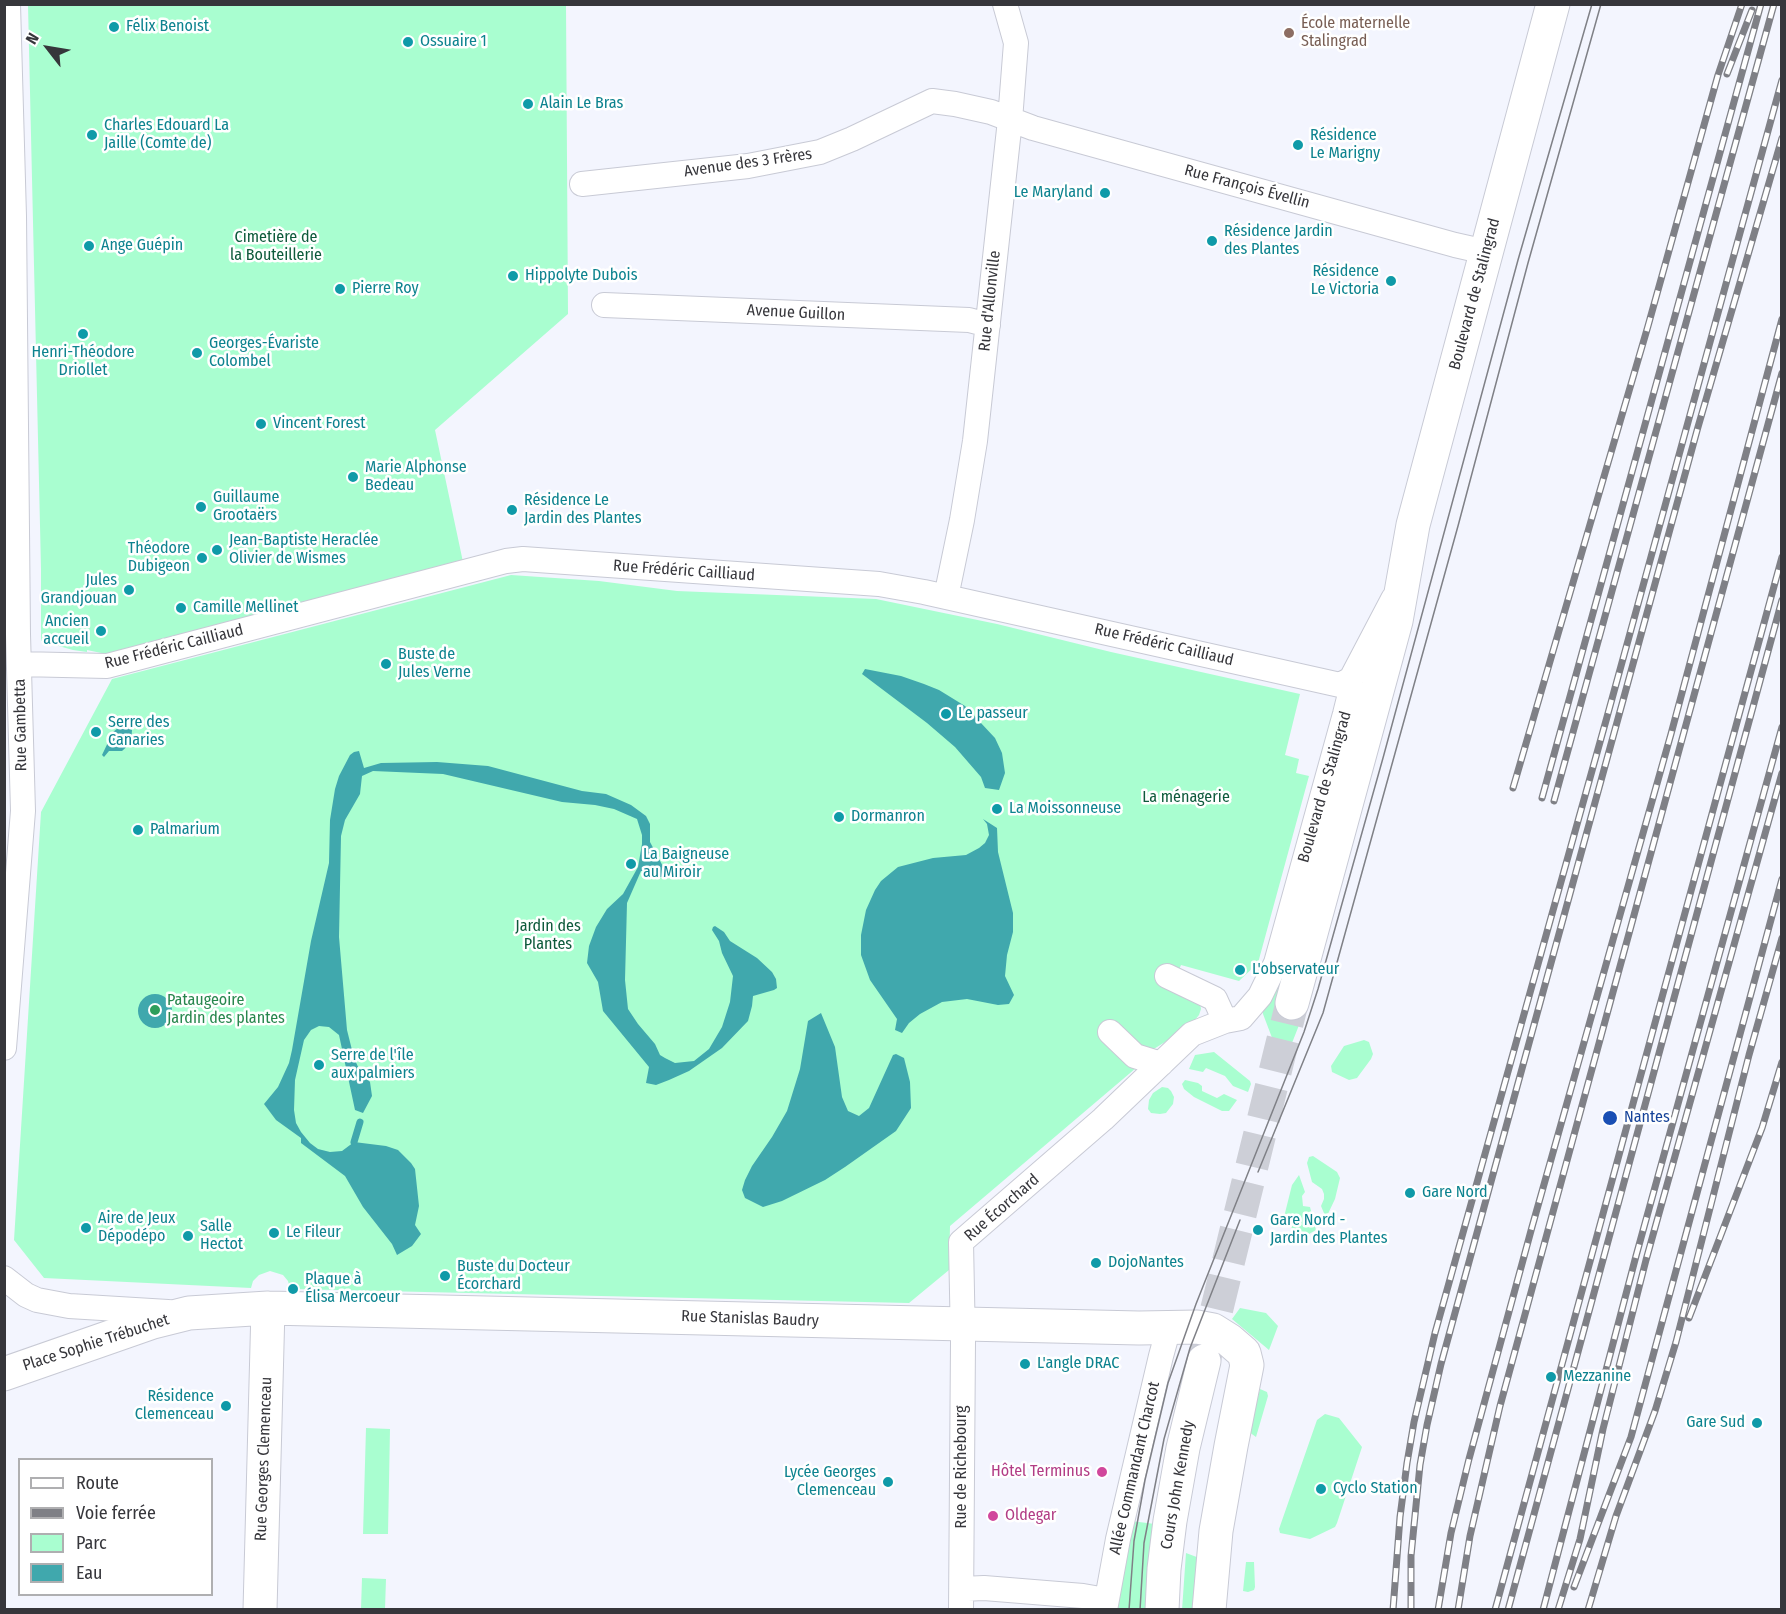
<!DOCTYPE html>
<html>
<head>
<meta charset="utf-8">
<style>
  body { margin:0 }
  #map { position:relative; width:1786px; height:1614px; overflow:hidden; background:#f3f5fe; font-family:"Fira Sans Condensed",sans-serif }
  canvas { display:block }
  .frame { position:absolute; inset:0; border:6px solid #36363b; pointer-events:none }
  .legend { position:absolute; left:18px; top:1458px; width:195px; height:138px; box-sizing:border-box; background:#fff; border:2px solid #afafb1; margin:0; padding:8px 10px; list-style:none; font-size:18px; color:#36363b }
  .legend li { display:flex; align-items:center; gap:12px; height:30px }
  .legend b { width:30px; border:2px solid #afafb1 }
  .north { position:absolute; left:18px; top:18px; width:60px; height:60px; -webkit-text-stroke:4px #fff; paint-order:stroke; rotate:301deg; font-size:16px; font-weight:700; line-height:24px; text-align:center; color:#36363b }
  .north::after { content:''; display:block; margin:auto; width:21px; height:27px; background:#36363b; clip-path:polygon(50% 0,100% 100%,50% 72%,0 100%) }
</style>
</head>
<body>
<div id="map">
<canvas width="1786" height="1614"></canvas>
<div class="frame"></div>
<ul class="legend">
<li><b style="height:8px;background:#fff"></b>Route</li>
<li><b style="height:8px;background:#7f8086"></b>Voie ferrée</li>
<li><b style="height:16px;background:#a9fed0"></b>Parc</li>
<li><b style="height:16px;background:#40a8ad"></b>Eau</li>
</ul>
<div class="north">N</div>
</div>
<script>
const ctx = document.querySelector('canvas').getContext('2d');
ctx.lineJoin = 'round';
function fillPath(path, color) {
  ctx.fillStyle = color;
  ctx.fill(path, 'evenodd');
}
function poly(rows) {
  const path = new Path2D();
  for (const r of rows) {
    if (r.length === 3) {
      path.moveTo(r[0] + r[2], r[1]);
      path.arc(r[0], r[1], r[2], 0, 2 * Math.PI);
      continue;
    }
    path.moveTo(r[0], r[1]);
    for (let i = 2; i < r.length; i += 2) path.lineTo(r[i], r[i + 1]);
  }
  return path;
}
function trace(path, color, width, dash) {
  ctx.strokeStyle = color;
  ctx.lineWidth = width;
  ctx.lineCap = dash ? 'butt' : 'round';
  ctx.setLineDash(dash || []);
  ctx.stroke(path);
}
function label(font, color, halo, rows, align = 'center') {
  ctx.font = font + ' "Fira Sans Condensed",sans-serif';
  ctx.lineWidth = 5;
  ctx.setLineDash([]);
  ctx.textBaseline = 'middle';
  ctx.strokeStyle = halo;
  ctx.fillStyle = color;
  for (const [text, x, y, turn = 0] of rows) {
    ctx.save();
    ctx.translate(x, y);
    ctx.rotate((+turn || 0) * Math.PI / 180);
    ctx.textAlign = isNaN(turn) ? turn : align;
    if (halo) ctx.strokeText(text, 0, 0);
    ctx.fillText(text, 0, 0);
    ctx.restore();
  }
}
fillPath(poly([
  [28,5,566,5,568,314,435,430,463,562,106,654,87,650,87,652,73,650,41,641,41,569],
  [511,575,599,581,677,591,876,599,997,624,1111,652,1300,694,1285,755,1299,759,1296,773,1309,776,1258,963,1239,981,1181,965,1173,985,1200,1003,1201,1009,1199,1015,1189,1027,1149,1052,1136,1068,950,1226,949,1270,909,1303,293,1289,290,1289,288,1281,283,1275,270,1271,259,1275,253,1281,251,1288,44,1278,14,1240,41,812,112,679],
  [1283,979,1305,1010,1290,1048,1274,1043,1263,1014,1262,1005,1275,984],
  [1364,1040,1369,1042,1373,1054,1371,1059,1357,1078,1349,1080,1332,1072,1331,1066,1344,1046],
  [1214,1052,1250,1081,1251,1084,1248,1092,1233,1086,1225,1076,1206,1068,1203,1072,1189,1069,1195,1055],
  [1185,1080,1198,1083,1202,1086,1202,1091,1217,1098,1224,1094,1237,1100,1229,1111,1222,1111,1194,1097,1184,1089,1182,1084],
  [1162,1087,1168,1088,1171,1091,1174,1097,1173,1104,1166,1113,1160,1114,1151,1113,1148,1109,1149,1100,1153,1093],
  [1313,1156,1337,1172,1340,1178,1335,1199,1326,1218,1321,1206,1324,1199,1324,1194,1322,1189,1312,1182,1307,1163,1309,1157],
  [1299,1175,1305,1192,1302,1196,1303,1206,1310,1207,1316,1230,1302,1238,1297,1235,1284,1217,1292,1185],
  [1240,1308,1266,1313,1278,1326,1269,1350,1232,1319],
  [1260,1389,1267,1392,1268,1396,1256,1437,1249,1432],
  [1325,1414,1339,1418,1362,1447,1337,1523,1335,1527,1310,1539,1280,1533,1279,1529,1317,1420],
  [366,1428,390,1429,388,1534,363,1534],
  [1131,1521,1155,1524,1148,1609,1114,1610],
  [1186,1553,1202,1559,1196,1609,1182,1610],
  [1246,1562,1254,1562,1255,1587,1254,1590,1248,1592,1243,1591],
  [362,1578,386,1579,385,1609,361,1609]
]), '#a9fed0');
fillPath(poly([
  [865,669,901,676,924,684,939,690,965,706,995,738,1002,753,1005,773,999,790,985,788,981,777,955,747,927,723,862,674],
  [123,724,127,724,132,730,131,743,122,751,109,751,104,757,102,755,113,732],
  [359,751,364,768,381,763,437,762,488,766,582,791,606,794,631,805,646,816,650,824,650,842,667,874,664,877,660,877,647,871,641,871,627,903,625,980,628,1009,638,1024,655,1044,660,1055,665,1058,675,1063,694,1061,709,1049,722,1027,730,1002,733,976,722,953,719,941,712,930,713,927,715,926,724,932,730,941,757,958,772,972,776,979,777,988,774,990,753,996,752,1006,748,1021,722,1048,689,1071,669,1080,656,1085,646,1083,649,1067,603,1011,598,982,587,963,589,946,596,927,607,909,623,894,638,867,642,844,642,835,637,819,614,809,595,805,562,802,443,774,373,771,362,776,360,794,345,820,341,836,339,937,347,1030,354,1058,359,1069,370,1082,372,1096,363,1113,355,1110,339,1035,329,1027,319,1026,311,1030,304,1040,295,1080,294,1110,296,1123,301,1132,310,1143,318,1149,330,1152,342,1151,354,1142,386,1146,398,1150,411,1163,415,1169,419,1206,415,1225,421,1234,412,1246,397,1255,392,1244,363,1207,345,1176,301,1143,301,1138,276,1120,264,1104,278,1087,289,1063,292,1050,311,941,329,863,330,820,335,789,339,776,350,755,354,752],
  [983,819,997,828,998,852,1013,913,1013,932,1007,955,1005,976,1014,995,1009,1004,998,1005,967,999,942,1002,920,1014,909,1023,902,1033,895,1030,897,1019,870,980,861,955,861,935,866,910,875,890,881,881,898,867,933,858,966,855,979,848,985,843,989,835,987,824],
  [155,1011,17],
  [821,1013,835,1047,842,1097,848,1111,859,1116,869,1108,893,1055,896,1054,904,1058,910,1082,911,1108,896,1131,845,1167,825,1180,782,1201,763,1207,745,1198,742,1190,745,1180,752,1166,772,1137,787,1111,800,1069,808,1021]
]), '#40a8ad');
trace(poly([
  [354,1142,360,1122]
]), '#40a8ad', 7);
trace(poly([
  [1205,1357,1292,1003]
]), '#cdcfd7', 33, [33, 16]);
const street = poly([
  [582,184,748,166,820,152,852,139,932,101,955,104,991,112,1033,128,1455,245,1486,252],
  [604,305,969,320,988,325],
  [946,597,962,520,975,441,1010,120,1016,43,1005,4],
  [19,664,107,666,506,561,523,559,879,584,924,592,1340,685,1351,679],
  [1167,976,1215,999,1225,1021],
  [1110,1032,1135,1056,1161,1064],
  [4,1048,23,811,18,634,14,216,8,4],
  [4,1278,26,1295,37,1300,69,1306,168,1312],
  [962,1589,984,1588,1083,1596,1106,1600],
  [961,1610,963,1342,961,1242,1103,1119,1192,1034,1225,1021,1241,1018,1260,996,1276,963,1345,714,1350,694,1351,679,1393,599],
  [1105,1610,1118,1539,1161,1356,1169,1327]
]);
const secondary = poly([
  [1292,1003,1386,658,1396,621,1413,525,1553,4],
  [4,1374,153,1322,189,1313,268,1308,1139,1328,1197,1327,1213,1330,1229,1340,1244,1353,1247,1365,1231,1446,1216,1531,1209,1610],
  [260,1610,268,1308],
  [1162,1610,1164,1569,1170,1521,1183,1448,1204,1361]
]);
trace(street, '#c8cad5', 26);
trace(secondary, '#c8cad5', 35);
trace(street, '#fff', 24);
trace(secondary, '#fff', 33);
trace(poly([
  [1258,1172,1323,1013,1458,526,1528,263,1601,4],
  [1129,1610,1134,1541,1145,1480,1168,1383,1196,1304,1304,1032,1318,989,1383,758,1518,260,1592,4],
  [1140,1610,1144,1543,1164,1439,1190,1348,1240,1220]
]), '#7f8086', 1.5);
const rail = poly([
  [1727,74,1752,10],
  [1513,788,1648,326,1718,75,1742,4],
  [1542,798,1761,4],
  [1554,801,1774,4],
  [1689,1318,1762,1128,1782,1062],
  [1574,1587,1631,1437,1782,879],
  [1393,1610,1400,1517,1407,1463,1414,1422,1435,1333,1607,717,1782,80],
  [1411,1610,1411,1556,1420,1465,1427,1425,1441,1364,1698,427,1782,138],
  [1438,1610,1451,1533,1469,1459,1532,1227,1671,734,1782,319],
  [1458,1610,1470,1536,1500,1406,1782,373],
  [1495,1610,1782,557],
  [1508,1610,1782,600],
  [1543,1610,1636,1256,1782,727],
  [1558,1610,1580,1539,1603,1429,1646,1260,1782,773],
  [1588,1610,1616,1516,1655,1411,1676,1342,1749,1055,1782,938]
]);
trace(rail, '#7f8086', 7);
trace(rail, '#fff', 4.5, [14]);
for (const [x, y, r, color] of [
  [114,27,6,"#0f9aa8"],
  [1289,33,6,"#8d6e63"],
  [408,42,6,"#0f9aa8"],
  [528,104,6,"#0f9aa8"],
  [92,135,6,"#0f9aa8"],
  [1298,145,6,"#0f9aa8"],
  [1105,193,6,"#0f9aa8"],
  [1212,241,6,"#0f9aa8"],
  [89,246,6,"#0f9aa8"],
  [513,276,6,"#0f9aa8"],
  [1391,281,6,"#0f9aa8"],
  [340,289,6,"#0f9aa8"],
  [83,334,6,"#0f9aa8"],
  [197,353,6,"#0f9aa8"],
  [261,424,6,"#0f9aa8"],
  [353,477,6,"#0f9aa8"],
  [201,507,6,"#0f9aa8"],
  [512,510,6,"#0f9aa8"],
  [217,550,6,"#0f9aa8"],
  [202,558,6,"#0f9aa8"],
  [129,590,6,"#0f9aa8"],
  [181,608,6,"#0f9aa8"],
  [101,631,6,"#0f9aa8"],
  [386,664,6,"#0f9aa8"],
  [946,714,6,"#0f9aa8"],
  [96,732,6,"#0f9aa8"],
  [997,809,6,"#0f9aa8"],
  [839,817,6,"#0f9aa8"],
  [138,830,6,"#0f9aa8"],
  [631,864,6,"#0f9aa8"],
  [1240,970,6,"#0f9aa8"],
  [155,1010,6,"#2e9e5b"],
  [319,1065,6,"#0f9aa8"],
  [1610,1118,8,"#1a4fb4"],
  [1410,1193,6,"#0f9aa8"],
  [86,1228,6,"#0f9aa8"],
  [1258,1230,6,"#0f9aa8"],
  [274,1233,6,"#0f9aa8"],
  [188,1236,6,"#0f9aa8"],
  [1096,1263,6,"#0f9aa8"],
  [445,1276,6,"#0f9aa8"],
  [293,1289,6,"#0f9aa8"],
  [1025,1364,6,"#0f9aa8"],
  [1551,1377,6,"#0f9aa8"],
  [226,1406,6,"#0f9aa8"],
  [1757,1423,6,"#0f9aa8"],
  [1102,1472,6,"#d1479c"],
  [888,1482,6,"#0f9aa8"],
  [1321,1489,6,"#0f9aa8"],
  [993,1516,6,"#d1479c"]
]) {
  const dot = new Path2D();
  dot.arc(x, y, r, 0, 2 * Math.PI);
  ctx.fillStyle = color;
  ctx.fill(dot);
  trace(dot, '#fff', 2);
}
label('16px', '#785e54', '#fff', [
  ["École maternelle",1301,24],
  ["Stalingrad",1301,42]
], 'left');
label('16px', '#0d838f', '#fff', [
  ["Félix Benoist",126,27],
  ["Ossuaire 1",420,42],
  ["Alain Le Bras",540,104],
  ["Charles Edouard La",104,126],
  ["Jaille (Comte de)",104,144],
  ["Résidence",1310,136],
  ["Le Marigny",1310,154],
  ["Le Maryland",1093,193,"right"],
  ["Résidence Jardin",1224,232],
  ["des Plantes",1224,250],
  ["Ange Guépin",101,246],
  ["Résidence",1379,272,"right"],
  ["Le Victoria",1379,290,"right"],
  ["Hippolyte Dubois",525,276],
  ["Pierre Roy",352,289],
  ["Georges-Évariste",209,344],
  ["Colombel",209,362],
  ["Henri-Théodore",83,353,"center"],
  ["Driollet",83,371,"center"],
  ["Vincent Forest",273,424],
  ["Marie Alphonse",365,468],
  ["Bedeau",365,486],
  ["Guillaume",213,498],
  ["Grootaërs",213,516],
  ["Résidence Le",524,501],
  ["Jardin des Plantes",524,519],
  ["Jean-Baptiste Heraclée",229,541],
  ["Olivier de Wismes",229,559],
  ["Théodore",190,549,"right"],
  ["Dubigeon",190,567,"right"],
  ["Jules",117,581,"right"],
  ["Grandjouan",117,599,"right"],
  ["Camille Mellinet",193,608],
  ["Ancien",89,622,"right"],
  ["accueil",89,640,"right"],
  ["Buste de",398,655],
  ["Jules Verne",398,673],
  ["Le passeur",958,714],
  ["Serre des",108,723],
  ["Canaries",108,741],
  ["La Moissonneuse",1009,809],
  ["Dormanron",851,817],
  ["Palmarium",150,830],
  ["La Baigneuse",643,855],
  ["au Miroir",643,873],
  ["L'observateur",1252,970],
  ["Serre de l'île",331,1056],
  ["aux palmiers",331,1074],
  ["Gare Nord",1422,1193],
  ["Aire de Jeux",98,1219],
  ["Dépodépo",98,1237],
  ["Gare Nord -",1270,1221],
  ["Jardin des Plantes",1270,1239],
  ["Salle",200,1227],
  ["Hectot",200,1245],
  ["Le Fileur",286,1233],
  ["DojoNantes",1108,1263],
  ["Buste du Docteur",457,1267],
  ["Écorchard",457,1285],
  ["Plaque à",305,1280],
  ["Élisa Mercoeur",305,1298],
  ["L'angle DRAC",1037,1364],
  ["Mezzanine",1563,1377],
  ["Résidence",214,1397,"right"],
  ["Clemenceau",214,1415,"right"],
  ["Gare Sud",1745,1423,"right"],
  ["Lycée Georges",876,1473,"right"],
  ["Clemenceau",876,1491,"right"],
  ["Cyclo Station",1333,1489]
], 'left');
label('16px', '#36363b', '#fff', [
  ["Avenue des 3 Frères",748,163,-8],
  ["Rue François Évellin",1247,187,15],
  ["Boulevard de Stalingrad",1475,294,-75],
  ["Rue d'Allonville",990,301,-84],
  ["Avenue Guillon",796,313,3],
  ["Rue Frédéric Cailliaud",684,571,4],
  ["Rue Frédéric Cailliaud",1164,645,13],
  ["Rue Frédéric Cailliaud",174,647,-14],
  ["Rue Gambetta",21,725,-91],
  ["Boulevard de Stalingrad",1325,787,-74],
  ["Rue Écorchard",1002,1208,-41],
  ["Rue Stanislas Baudry",750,1319,2],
  ["Place Sophie Trébuchet",96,1343,-18],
  ["Rue Georges Clemenceau",264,1459,-88],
  ["Rue de Richebourg",962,1467,-90],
  ["Allée Commandant Charcot",1135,1468,-77],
  ["Cours John Kennedy",1178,1485,-80]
]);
label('16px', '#0d5a3b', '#fff', [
  ["Cimetière de",276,238],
  ["la Bouteillerie",276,256],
  ["La ménagerie",1186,798],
  ["Jardin des",548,927],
  ["Plantes",548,945]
]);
label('16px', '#27864d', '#fff', [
  ["Pataugeoire",167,1001],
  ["Jardin des plantes",167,1019]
], 'left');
label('16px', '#164399', '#fff', [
  ["Nantes",1624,1118]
], 'left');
label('16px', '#b23c85', '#fff', [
  ["Hôtel Terminus",1090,1472],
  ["Oldegar",1005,1516,"left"]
], 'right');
</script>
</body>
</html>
